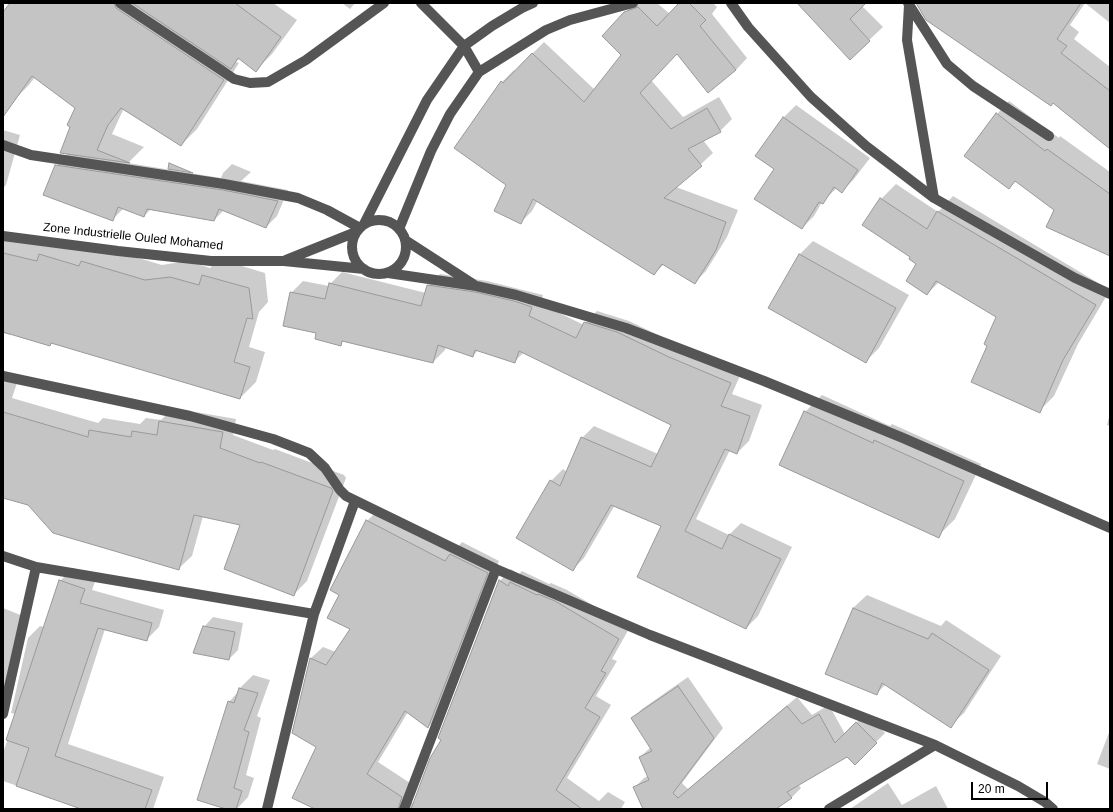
<!DOCTYPE html>
<html>
<head>
<meta charset="utf-8">
<style>
  body { margin:0 }
  #map { position:relative; width:1113px; height:812px; overflow:hidden; background:#fff; font-family:Helvetica,sans-serif }
  canvas { display:block }
  .frame { position:absolute; inset:0; border:4px solid #000; pointer-events:none }
  .scale { position:absolute; left:971px; top:782px; width:77px; height:18px; box-sizing:border-box; border:2px solid #000; border-top:0; padding-left:5px; font-size:12px; line-height:14px; white-space:nowrap; color:#000; -webkit-text-stroke:3px #fff; paint-order:stroke }
</style>
</head>
<body>
<div id="map">
<canvas width="1113" height="812"></canvas>
<div class="frame"></div>
<div class="scale">20 m</div>
</div>
<script>
const ctx = document.querySelector('canvas').getContext('2d');
ctx.lineJoin = 'round';
function fillPath(path, color) {
  ctx.fillStyle = color;
  ctx.fill(path, 'evenodd');
}
function poly(rows) {
  const path = new Path2D();
  for (const r of rows) {
    if (r.length === 3) {
      path.moveTo(r[0] + r[2], r[1]);
      path.arc(r[0], r[1], r[2], 0, 2 * Math.PI);
      continue;
    }
    path.moveTo(r[0], r[1]);
    for (let i = 2; i < r.length; i += 2) path.lineTo(r[i], r[i + 1]);
  }
  return path;
}
function trace(path, color, width, dash) {
  ctx.strokeStyle = color;
  ctx.lineWidth = width;
  ctx.lineCap = dash ? 'butt' : 'round';
  ctx.setLineDash(dash || []);
  ctx.stroke(path);
}
function label(font, color, halo, rows, align = 'center') {
  ctx.font = font + ' Helvetica,sans-serif';
  ctx.lineWidth = 3;
  ctx.setLineDash([]);
  ctx.textBaseline = 'middle';
  ctx.strokeStyle = halo;
  ctx.fillStyle = color;
  for (const [text, x, y, turn = 0] of rows) {
    ctx.save();
    ctx.translate(x, y);
    ctx.rotate((+turn || 0) * Math.PI / 180);
    ctx.textAlign = isNaN(turn) ? turn : align;
    if (halo) ctx.strokeText(text, 0, 0);
    ctx.fillText(text, 0, 0);
    ctx.restore();
  }
}
fillPath(poly([
  [11,3,273,3,297,20,272,54,256,70,240,58,236,62,239,63,197,129,181,145,124,108,112,134,144,147,128,163,221,178,223,173,232,164,251,172,241,181,288,190,277,216,266,227,224,210,214,220,151,209,144,216,124,208,112,220,56,166,68,153,71,126,76,107,35,77,29,85,13,101,3,94,3,14],
  [342,3,355,3,350,9],
  [635,3,657,3,670,14,680,3,713,3,717,7,712,14,747,58,736,70,677,53,651,80,683,117,719,97,732,119,720,131,703,140,713,153,676,187,738,210,727,237,706,271,694,283,664,264,654,274,538,200,532,211,520,223,507,185,502,82,514,70,515,71,544,42,595,90,623,54,625,13],
  [801,3,865,3,862,6,883,27,850,58],
  [916,3,1110,3,1110,23,1085,3,1070,25,1079,32,1074,39,1110,67,1110,148,1053,102],
  [1009,101,1059,138,1060,136,1110,172,1110,255,1055,210,1016,181,1009,188,997,114],
  [796,105,870,158,854,179,842,191,837,188,822,202,814,216,802,228,775,168,757,155,784,117],
  [3,130,20,135,6,185,3,188],
  [896,184,938,212,953,196,1110,290,1078,344,1054,396,1039,411,989,345,997,316,939,282,927,294,917,264,911,257,864,225,881,199],
  [3,237,98,246,162,265,187,261,210,268,219,259,265,273,268,302,259,312,249,347,265,352,256,382,240,398,52,342,50,345,11,333,10,335,3,333],
  [813,241,909,295,879,348,866,361,770,307,800,254],
  [342,272,426,293,428,286,440,274,487,281,543,295,541,304,584,325,597,311,629,321,681,346,742,371,732,394,762,405,749,441,737,453,730,450,696,519,729,535,741,523,792,547,758,616,746,628,662,526,615,505,584,558,572,570,551,481,563,469,567,472,582,438,594,426,658,454,672,424,524,352,515,361,478,350,473,356,446,346,445,350,433,362,344,340,340,345,317,332,291,293,303,281,329,286,330,284],
  [3,373,19,377,12,398,98,423,103,418,140,424,146,418,161,420,173,408,236,419,233,435,273,450,275,449,344,475,346,478,307,581,293,595,242,524,203,516,192,556,178,569,28,504,3,497],
  [822,395,890,426,892,424,981,464,955,519,938,536,805,412],
  [1110,413,1110,426,1107,425],
  [379,509,456,549,462,542,499,561,440,715,428,727,408,712,378,762,413,785,411,802,414,803,442,739,500,581,511,569,519,574,522,571,549,584,551,583,567,590,630,627,612,659,617,661,596,696,611,705,567,778,599,801,608,792,625,802,621,809,318,809,317,747,311,658,323,647,336,652,351,629,340,594,331,590,367,521],
  [73,568,97,576,92,590,164,610,159,627,146,640,105,629,68,744,164,777,153,809,84,809,3,781,3,753,16,714,11,713,28,638,40,626,44,627,60,581],
  [867,595,941,626,946,620,1001,656,964,713,950,726,886,684,876,694,853,608],
  [3,608,28,618,3,701],
  [213,617,243,623,238,650,229,659,204,627],
  [253,675,270,680,257,716,261,718,246,775,254,778,248,797,237,809,230,809,229,702,238,692,240,688],
  [688,677,723,728,682,783,688,789,797,697,812,715,829,705,845,734,866,713,885,733,855,763,847,755,798,784,801,788,791,798,774,809,644,809,635,787,644,778,648,776,640,757,651,747,632,719,642,709],
  [1110,730,1110,769,1097,764],
  [888,783,902,805,936,786,948,809,850,809]
]), '#0003');
const building = poly([
  [10,3,114,3,116,8,224,80,181,146,121,108,108,125,97,150,130,163,60,153,70,127,67,125,75,108,32,76,3,117,3,12,10,3],
  [132,3,235,3,281,37,256,72,238,58,231,69,132,3],
  [679,3,689,3,706,20,700,26,736,70,708,93,677,54,640,93,671,129,707,108,721,132,688,149,702,166,664,198,726,222,716,250,695,284,662,264,654,275,533,199,521,224,494,211,506,185,454,148,501,81,503,83,532,53,584,102,621,55,602,36,624,12,638,7,657,26,679,3],
  [797,3,866,3,850,19,870,41,850,60,797,3],
  [916,3,1081,3,1057,39,1067,46,1061,53,1110,91,1110,149,1053,103,1051,106,926,20,916,3],
  [996,113,1045,151,1047,149,1110,194,1110,256,1046,227,1054,210,1015,181,1009,189,964,156,996,113],
  [783,117,858,170,842,193,834,187,823,204,819,202,802,229,754,199,774,169,755,156,783,117],
  [169,163,193,173,168,169,169,163],
  [55,165,223,190,278,201,266,228,219,209,214,221,147,209,144,217,118,207,113,221,43,195,55,165],
  [880,198,927,229,937,211,1096,305,1063,360,1040,413,971,382,987,346,984,344,996,317,936,281,927,295,906,281,916,264,909,259,910,257,862,225,880,198],
  [3,253,37,261,39,254,79,266,81,261,145,280,170,277,199,285,202,275,249,288,253,319,247,318,234,362,250,367,240,399,51,343,50,346,3,332,3,253],
  [799,254,896,308,866,363,768,308,799,254],
  [329,283,421,306,427,285,475,292,514,301,532,307,529,316,576,338,584,322,617,332,669,357,731,383,721,406,750,416,737,454,725,449,685,531,722,549,729,534,781,559,746,629,637,577,661,526,611,505,573,571,516,538,550,480,560,486,581,437,651,467,671,425,519,351,515,363,475,350,473,357,438,345,433,363,342,341,341,346,315,339,316,333,283,326,290,292,325,299,329,283],
  [804,411,873,443,874,440,964,481,939,538,779,465,804,411],
  [3,412,88,437,89,430,131,437,132,431,157,435,159,421,223,432,220,448,260,463,261,462,331,488,333,491,294,596,224,569,240,525,194,515,179,570,53,533,28,505,3,498,3,412],
  [366,520,445,561,450,554,488,573,428,728,405,711,367,774,402,797,398,809,315,809,292,798,316,747,292,733,310,658,326,665,350,629,327,618,339,595,330,590,366,520],
  [59,580,85,589,80,603,152,623,147,641,98,628,55,756,152,790,145,809,81,809,16,786,29,748,6,740,59,580],
  [499,580,508,586,510,582,537,595,538,594,555,601,619,639,601,671,606,673,585,708,600,717,556,790,582,809,411,809,430,758,441,740,438,738,499,580],
  [853,608,928,639,932,633,989,670,951,728,882,683,877,695,825,674,853,608],
  [203,626,235,632,229,660,193,653,203,626],
  [678,686,714,738,673,793,678,798,787,706,802,724,819,714,835,743,856,722,877,743,855,765,847,757,787,792,792,798,776,809,643,809,633,787,649,780,639,757,652,751,631,718,678,686],
  [239,688,258,693,244,730,249,732,234,788,242,791,236,809,226,809,197,800,228,701,234,703,239,688]
]);
fillPath(building, '#c4c4c4');
trace(building, '#999', 1);
trace(poly([
  [120,3,221,70,234,79,250,83,268,82,306,60,384,3],
  [421,3,464,46,479,72],
  [731,3,748,27,811,97,866,146,934,198,1075,278,1110,294],
  [908,3,947,64,973,86,1049,136],
  [909,5,907,40,934,198],
  [3,145,31,155,224,184,298,198,327,210,360,228],
  [379,247,27],
  [364,224,427,100,464,46,492,26,522,8,533,3],
  [399,229,431,151,450,114,479,72,546,30,570,20,633,3],
  [3,236,118,251,211,261,284,261,364,269],
  [405,240,473,284],
  [286,260,356,232],
  [388,273,476,286,516,295,626,328,764,381,903,438,1110,528],
  [3,376,190,416,273,439,309,453,325,468,340,490,346,496,496,569,650,635,935,745,1018,786,1045,802,1053,809],
  [3,556,36,567,314,614],
  [3,714,36,567],
  [267,809,314,614,355,501],
  [404,809,496,569],
  [829,809,935,745]
]), '#555', 10);
label('12px', '#000', '#fff', [
  ["Zone Industrielle Ouled Mohamed",133,237,6]
]);
</script>
</body>
</html>
